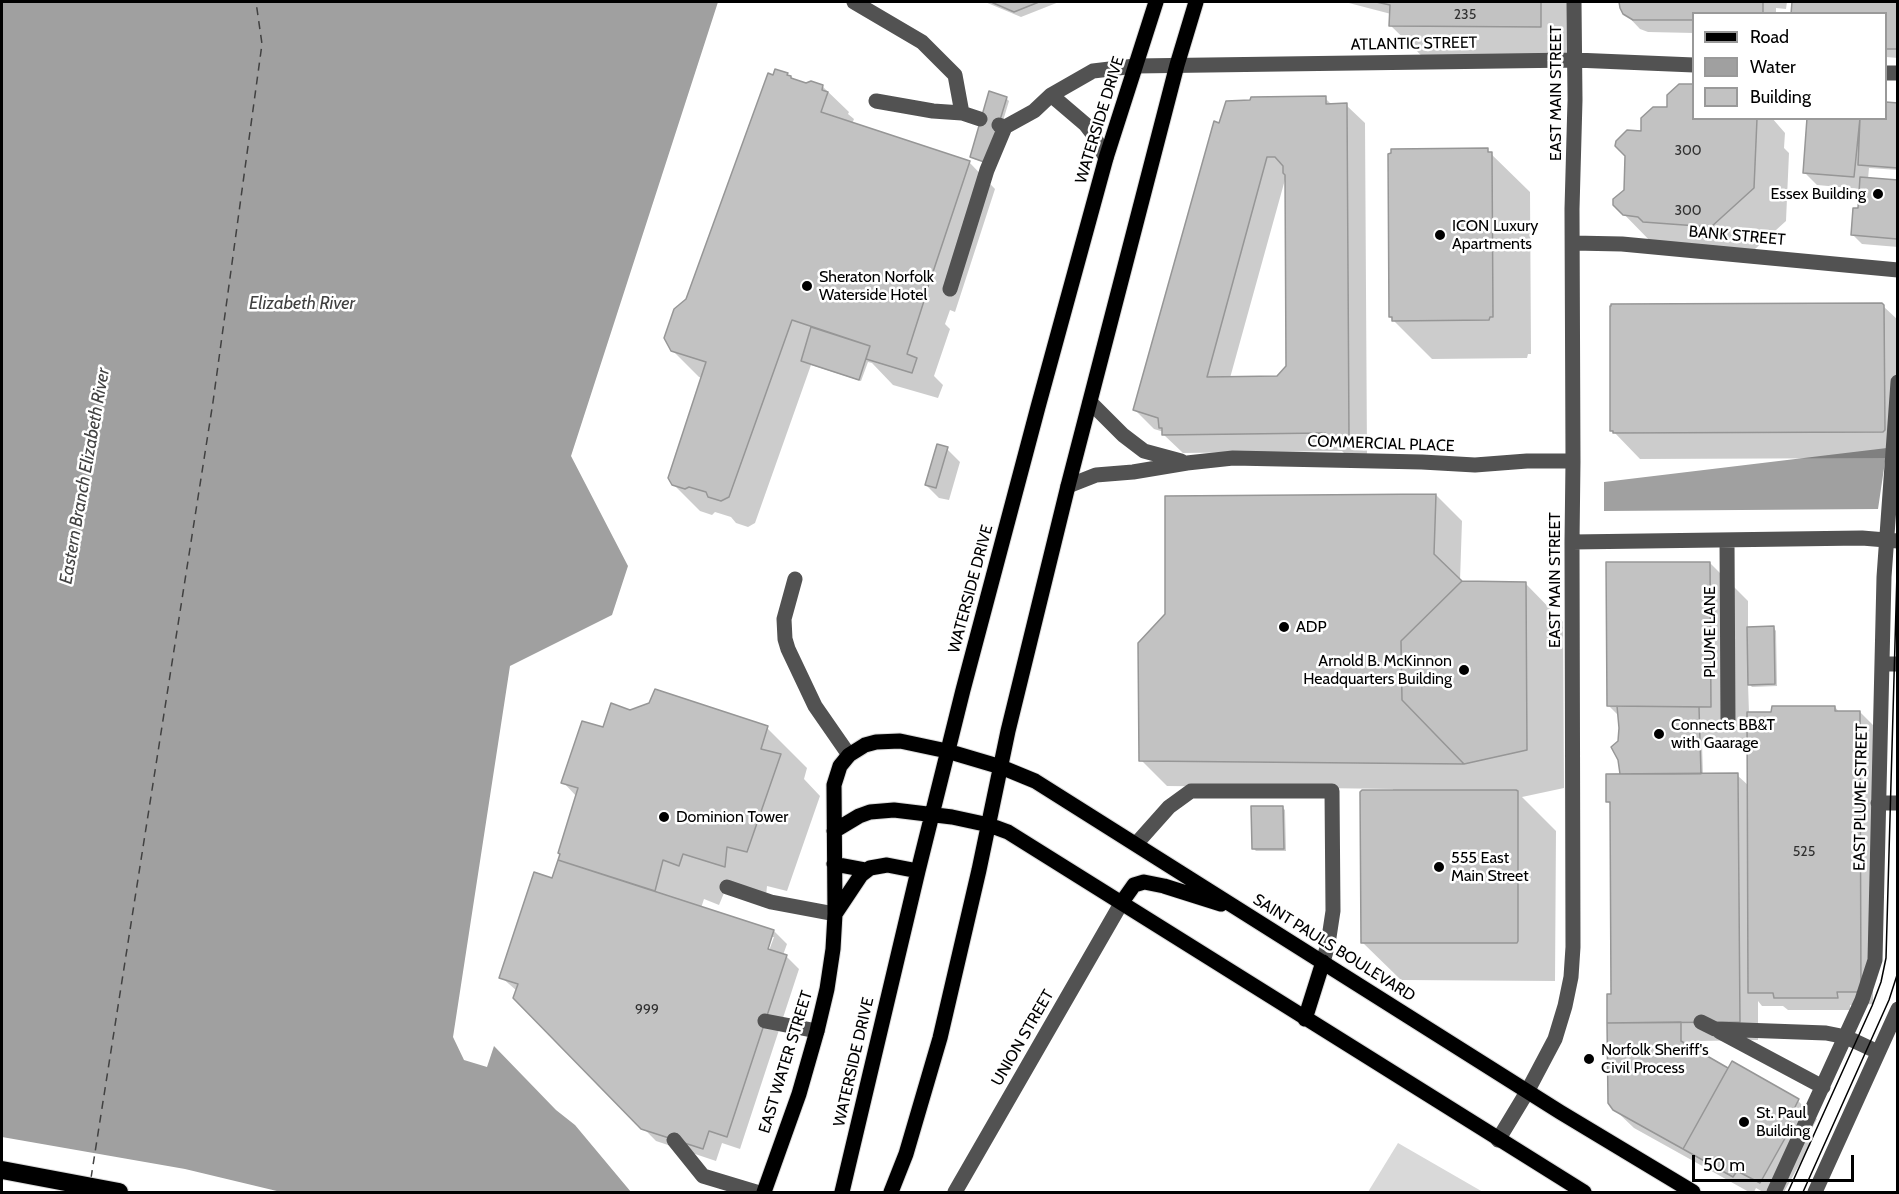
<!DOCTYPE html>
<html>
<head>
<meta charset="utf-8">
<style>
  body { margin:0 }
  #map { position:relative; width:1899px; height:1194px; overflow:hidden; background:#fff; font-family:Cabin,sans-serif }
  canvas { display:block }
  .frame { position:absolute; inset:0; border:3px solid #000; pointer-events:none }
  .legend { position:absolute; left:1692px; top:12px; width:195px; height:108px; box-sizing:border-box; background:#fff; border:2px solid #999; margin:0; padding:8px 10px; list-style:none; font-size:18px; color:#000 }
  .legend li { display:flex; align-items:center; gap:12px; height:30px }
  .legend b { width:30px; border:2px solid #999 }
  .scale { position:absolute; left:1692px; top:1155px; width:162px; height:27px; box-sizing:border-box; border:3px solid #000; border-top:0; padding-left:8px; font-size:18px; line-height:21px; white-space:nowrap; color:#000; -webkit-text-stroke:4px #fff; paint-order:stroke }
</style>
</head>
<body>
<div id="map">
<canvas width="1899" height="1194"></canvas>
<div class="frame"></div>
<ul class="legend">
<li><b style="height:8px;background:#000"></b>Road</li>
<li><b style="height:16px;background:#a0a0a0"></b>Water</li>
<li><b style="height:16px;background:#c2c2c2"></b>Building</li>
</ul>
<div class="scale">50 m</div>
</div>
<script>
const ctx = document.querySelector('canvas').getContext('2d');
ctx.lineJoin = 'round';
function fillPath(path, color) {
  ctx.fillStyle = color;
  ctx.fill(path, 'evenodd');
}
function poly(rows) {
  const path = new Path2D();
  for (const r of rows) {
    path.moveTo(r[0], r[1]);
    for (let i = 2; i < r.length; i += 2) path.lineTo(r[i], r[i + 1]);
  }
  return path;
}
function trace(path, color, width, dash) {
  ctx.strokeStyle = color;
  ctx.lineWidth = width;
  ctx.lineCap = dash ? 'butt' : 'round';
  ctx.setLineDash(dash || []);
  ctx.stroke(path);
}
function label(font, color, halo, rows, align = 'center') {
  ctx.font = font + ' Cabin,sans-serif';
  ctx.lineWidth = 5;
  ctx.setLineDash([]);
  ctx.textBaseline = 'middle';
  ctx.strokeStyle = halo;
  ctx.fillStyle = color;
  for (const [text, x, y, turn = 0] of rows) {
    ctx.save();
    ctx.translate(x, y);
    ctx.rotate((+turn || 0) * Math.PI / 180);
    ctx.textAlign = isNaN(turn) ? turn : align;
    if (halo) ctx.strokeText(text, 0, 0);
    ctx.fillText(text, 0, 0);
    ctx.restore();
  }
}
fillPath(poly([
  [1398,1143,1483,1192,1368,1192]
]), '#d9d9d9');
fillPath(poly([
  [2,2,718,2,571,456,628,566,612,615,510,666,453,1037,464,1060,487,1067,494,1046,556,1110,575,1125,631,1192,2,1192],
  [1887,448,1878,509,1604,511,1604,482]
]), '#a0a0a0');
fillPath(poly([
  [2,1137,185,1169,281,1192,2,1192]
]), '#fff');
fillPath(poly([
  [985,2,1059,2,1021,17],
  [1345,2,1579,2,1578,64,1429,63,1390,25,1391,14],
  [1621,2,1787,2,1786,9,1776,8,1776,14,1694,14,1694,33,1648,32,1640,29,1622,10],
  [1793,2,1898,2,1898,58,1886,57,1886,14,1792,14],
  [787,74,793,80,806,84,822,86,849,112,848,114,854,119,852,124,969,162,995,189,955,312,950,310,945,324,950,329,934,376,943,385,938,398,893,385,872,363,868,362,861,381,811,365,755,523,748,527,736,523,731,517,715,512,712,515,700,511,673,484,702,378,699,377,672,350,688,300,774,77],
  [1006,98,1009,101,990,164,974,159,972,157],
  [1325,98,1332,105,1346,105,1365,123,1367,454,1345,454,1342,451,1183,453,1164,435,1164,432,1154,429,1135,410,1220,125],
  [1286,176,1288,367,1278,377,1230,378],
  [1886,104,1898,104,1898,170,1869,168,1868,179,1898,181,1898,247,1862,244,1852,234,1859,210,1861,189,1817,185,1804,172,1808,118,1886,118],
  [1694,118,1772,118,1785,133,1784,148,1789,153,1786,221,1744,259,1657,248,1614,204,1625,191,1642,132],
  [1487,150,1530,192,1531,354,1528,354,1527,358,1432,359,1390,317],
  [1883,306,1898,320,1898,458,1640,459,1612,430],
  [947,449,960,462,949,500,939,498,926,485],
  [1436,495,1462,521,1460,581,1462,582,1525,583,1563,622,1564,788,1522,797,1556,831,1555,981,1401,980,1362,942,1393,789,1167,786,1141,760],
  [1710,563,1748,601,1748,628,1774,628,1776,631,1777,686,1752,687,1748,683,1749,713,1773,713,1835,707,1840,713,1860,712,1873,725,1873,1004,1850,1005,1850,1010,1788,1010,1783,1006,1762,1006,1758,1001,1758,1040,1699,1041,1700,1053,1729,1070,1733,1063,1798,1101,1817,1119,1806,1140,1811,1144,1784,1192,1763,1192,1756,1188,1754,1192,1749,1192,1634,1128,1614,1109,1611,805,1607,801,1622,775,1619,741,1620,717,1609,706],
  [1702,744,1749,744,1749,786,1737,775,1703,775],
  [630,711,767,728,807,768,804,779,820,796,787,891,767,886,765,906,724,893,719,905,704,899,701,908,774,931,787,944,783,955,786,956,799,969,740,1149,722,1143,716,1161,656,1141,515,998,517,991,501,977,553,880,562,855,577,797,563,782,604,729],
  [771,937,774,937,767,956,765,955],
  [1282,807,1285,810,1286,851,1256,851,1253,848]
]), '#0003');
trace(poly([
  [91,1178,213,402,262,44,256,2]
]), '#414141', 1.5, [8, 6]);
const building = poly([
  [991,2,1039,2,1014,12,991,2],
  [1376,2,1541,2,1541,27,1389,26,1390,5,1376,2],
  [1619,2,1763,2,1763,14,1694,14,1694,20,1633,20,1623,14,1620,8,1619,2],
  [1792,2,1898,2,1898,49,1886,49,1886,14,1791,14,1792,2],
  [775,69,788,73,787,75,791,76,791,78,806,83,811,81,823,85,822,90,828,92,821,112,970,161,928,287,924,285,919,300,924,301,907,354,917,358,912,373,866,359,870,346,792,320,729,497,721,501,708,497,706,492,689,487,685,489,672,485,668,478,706,362,671,351,664,338,674,309,686,299,768,73,773,75,775,69],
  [1679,84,1694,84,1694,118,1757,119,1754,188,1711,227,1643,222,1638,217,1623,215,1613,205,1613,199,1624,190,1625,156,1615,146,1616,141,1627,130,1641,131,1641,118,1653,107,1667,107,1667,95,1679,84],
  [989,91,1007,97,987,163,970,157,989,91],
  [1326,96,1326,104,1347,103,1349,436,1325,436,1325,433,1162,435,1162,428,1159,428,1158,418,1133,410,1214,121,1219,123,1226,101,1250,100,1251,97,1326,96],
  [1267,157,1275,157,1283,166,1283,173,1285,175,1286,366,1277,376,1207,377,1267,157],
  [1886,102,1898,103,1898,168,1858,165,1860,118,1886,118,1886,102],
  [1807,118,1860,118,1854,177,1803,173,1807,118],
  [1488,148,1488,152,1492,152,1493,317,1490,317,1489,320,1392,321,1392,317,1389,317,1388,154,1391,153,1391,149,1488,148],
  [1860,177,1898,180,1897,239,1851,235,1853,208,1858,208,1860,177],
  [1882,303,1884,305,1885,430,1883,432,1613,433,1613,431,1610,431,1610,306,1611,306,1611,304,1882,303],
  [811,327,870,346,859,380,801,361,811,327],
  [937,444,948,447,936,488,925,485,937,444],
  [1436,494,1434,554,1462,581,1401,641,1402,700,1464,764,1139,761,1138,643,1165,614,1165,496,1436,494],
  [1606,562,1710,562,1711,707,1607,706,1606,562],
  [1462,581,1526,582,1527,750,1464,764,1402,700,1401,641,1462,581],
  [1774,626,1775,684,1748,685,1747,627,1774,626],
  [655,689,768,726,761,749,781,754,747,852,727,847,725,867,683,854,679,866,663,860,655,891,558,860,560,854,558,853,578,788,561,783,582,721,603,727,611,703,630,710,649,703,655,689],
  [1617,706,1699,707,1701,774,1620,774,1618,760,1611,747,1618,741,1619,728,1617,706],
  [1772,706,1835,706,1835,711,1860,711,1861,992,1837,992,1838,998,1774,998,1773,993,1748,993,1747,712,1771,712,1772,706],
  [1738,773,1740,1022,1607,1023,1607,994,1611,994,1610,802,1606,802,1606,774,1738,773],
  [1362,790,1516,790,1518,791,1518,941,1517,943,1361,943,1360,792,1362,790],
  [1251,806,1283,806,1284,849,1252,849,1251,806],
  [558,860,774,930,768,949,787,955,727,1137,709,1131,703,1149,641,1129,513,998,518,984,499,978,534,872,552,878,558,860],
  [1681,1022,1681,1041,1728,1068,1683,1149,1613,1110,1608,1103,1607,1023,1681,1022],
  [1732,1061,1799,1099,1788,1121,1793,1124,1760,1183,1737,1171,1733,1177,1683,1149,1732,1061]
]);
fillPath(building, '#c2c2c2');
trace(building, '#969696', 1.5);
const major = poly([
  [834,831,859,816,870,812,894,810,952,817,989,825,1008,832,1584,1192],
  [834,864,866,870],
  [1122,902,1134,885,1144,882,1164,886,1221,904],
  [835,914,861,875,870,868,887,865,918,871],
  [1305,1019,1323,962],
  [764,1192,799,1094,817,1031,827,989,833,949,835,914,834,785,840,766,849,755,865,745,876,742,900,741,947,751,1001,767,1035,781,1560,1112,1693,1192],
  [842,1192,918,871,963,690,1038,407,1106,158,1156,2],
  [891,1192,906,1154,940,1038,979,870,1008,731,1068,486,1177,65,1196,2]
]);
const highway = poly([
  [2,1170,119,1192]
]);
trace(major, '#dbdbdb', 17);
trace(highway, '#dbdbdb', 20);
trace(poly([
  [854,2,922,42,955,75,962,113,980,119],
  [1886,73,1898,73],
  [1051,95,1085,124,1092,133,1106,158],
  [876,101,933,111,962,113],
  [999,125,1005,127,1034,111,1051,95,1093,71,1135,66,1575,60,1694,65],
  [1573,243,1622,244,1898,270],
  [950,289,987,170,1005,127],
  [1090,402,1123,435,1144,451,1181,461],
  [1068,486,1096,475,1133,472,1187,463,1233,458,1422,462,1475,465,1527,461,1573,461],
  [1727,540,1728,724],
  [1572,542,1862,538,1898,541],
  [795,579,784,619,785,639,788,649,815,706,849,755],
  [1882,664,1898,664],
  [1878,803,1898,803],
  [1136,844,1169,807,1191,791,1332,791,1333,911,1328,944,1323,962],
  [727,887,771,902,835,914],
  [765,1021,817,1031],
  [1701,1022,1715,1029,1826,1033,1846,1037,1878,1052],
  [1720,1032,1823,1087],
  [674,1140,703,1176,756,1192],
  [1498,1140,1527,1092,1555,1039,1565,1006,1571,977,1573,947,1572,542,1573,461,1572,209,1575,100,1574,2],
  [955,1192,1122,902],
  [1774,1192,1862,1000,1875,960,1884,577,1898,382],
  [1815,1192,1898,1009]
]), '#525252', 15);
trace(major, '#000', 15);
trace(highway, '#000', 18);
trace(poly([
  [1788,1192,1872,1006,1881,982,1886,958,1898,538],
  [1803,1192,1889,1000,1898,972]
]), '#000', 1.5);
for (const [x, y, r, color] of [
  [1878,194,6,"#000"],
  [1440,235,6,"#000"],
  [807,286,6,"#000"],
  [1284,627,6,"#000"],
  [1464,670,6,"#000"],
  [1659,734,6,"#000"],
  [664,817,6,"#000"],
  [1439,867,6,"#000"],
  [1589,1059,6,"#000"],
  [1744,1122,6,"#000"]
]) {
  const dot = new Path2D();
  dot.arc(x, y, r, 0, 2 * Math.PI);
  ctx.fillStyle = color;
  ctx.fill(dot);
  trace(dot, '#fff', 2);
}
label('14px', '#303030', null, [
  ["235",1465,15],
  ["300",1688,151],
  ["300",1688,211],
  ["525",1804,852],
  ["999",647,1010]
]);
label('16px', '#000', '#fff', [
  ["ATLANTIC STREET",1414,44,-1],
  ["EAST MAIN STREET",1556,93,-90],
  ["WATERSIDE DRIVE",1100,120,-73],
  ["BANK STREET",1737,236,5],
  ["COMMERCIAL PLACE",1381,444,2],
  ["EAST MAIN STREET",1555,580,-90],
  ["WATERSIDE DRIVE",971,589,-75],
  ["PLUME LANE",1710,632,-90],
  ["EAST PLUME STREET",1861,797,-89],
  ["SAINT PAULS BOULEVARD",1334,948,32],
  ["UNION STREET",1023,1038,-60],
  ["EAST WATER STREET",786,1062,-73],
  ["WATERSIDE DRIVE",854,1062,-77]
]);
label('16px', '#000', '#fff', [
  ["Essex Building",1866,194,"right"],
  ["ICON Luxury",1452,226],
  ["Apartments",1452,244],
  ["Sheraton Norfolk",819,277],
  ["Waterside Hotel",819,295],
  ["ADP",1296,627],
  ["Arnold B. McKinnon",1452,661,"right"],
  ["Headquarters Building",1452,679,"right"],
  ["Connects BB&T",1671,725],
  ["with Gaarage",1671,743],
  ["Dominion Tower",676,817],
  ["555 East",1451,858],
  ["Main Street",1451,876],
  ["Norfolk Sheriff's",1601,1050],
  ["Civil Process",1601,1068],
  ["St. Paul",1756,1113],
  ["Building",1756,1131]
], 'left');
label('italic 18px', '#414141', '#fff', [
  ["Elizabeth River",302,304],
  ["Eastern Branch Elizabeth River",85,476,-80]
]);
</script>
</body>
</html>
